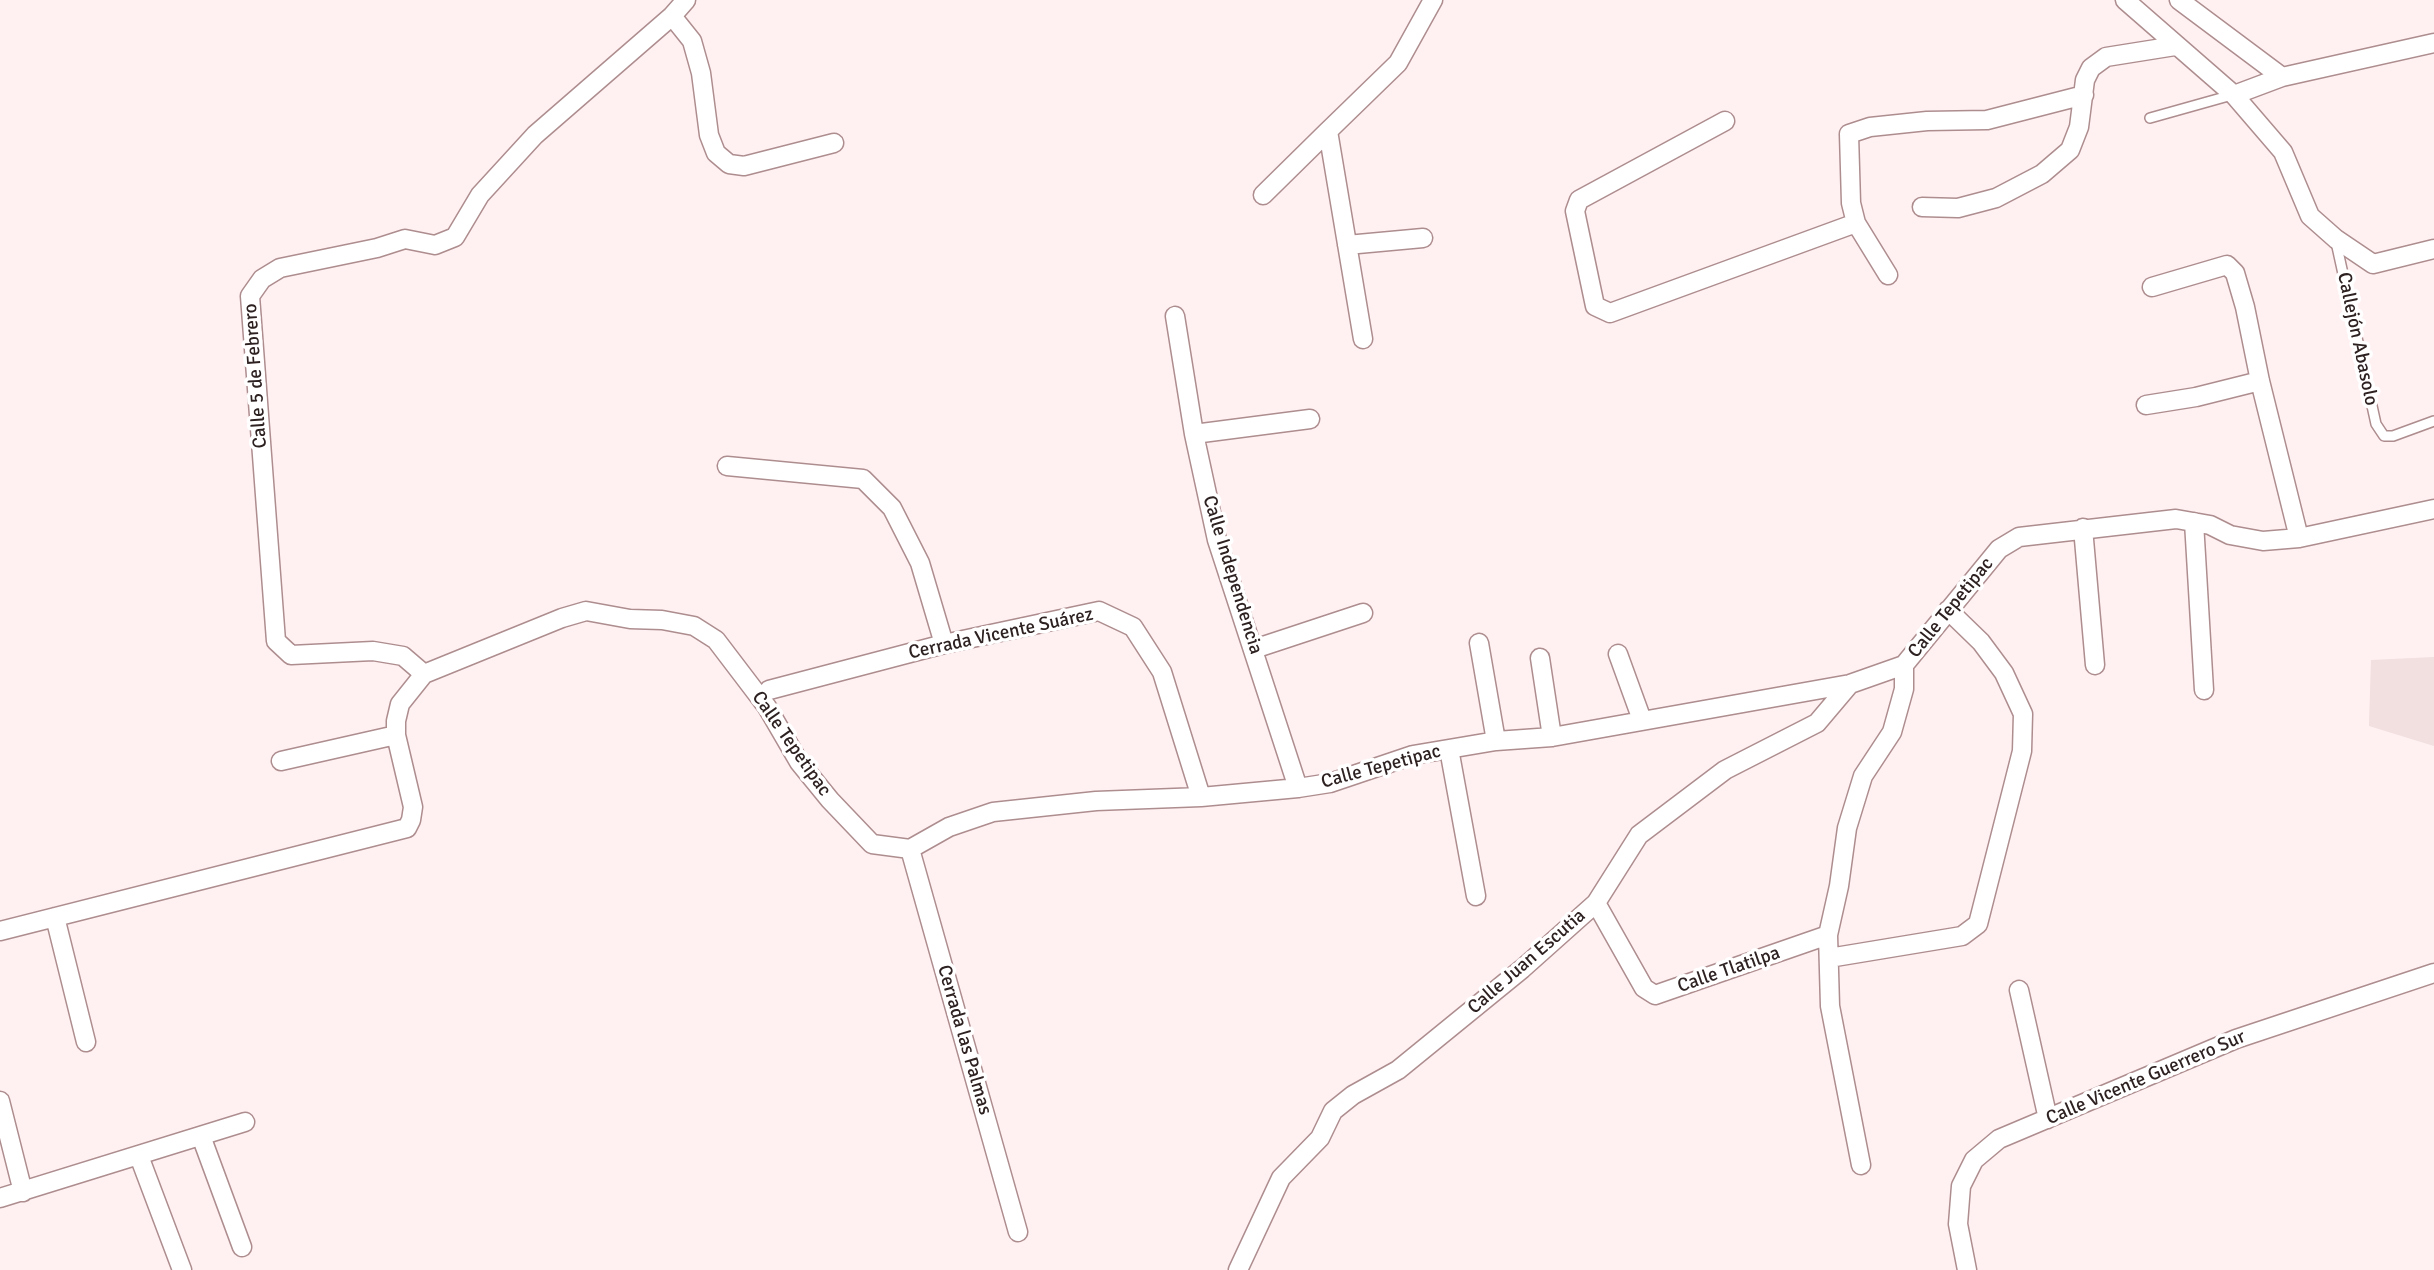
<!DOCTYPE html>
<html>
<head>
<meta charset="utf-8">
<style>
  body { margin:0 }
  canvas { display:block; background:#fff0f1 }
</style>
</head>
<body>
<canvas width="2434" height="1270"></canvas>
<script>
const ctx = document.querySelector('canvas').getContext('2d');
ctx.lineJoin = 'round';
function fillPath(path, color) {
  ctx.fillStyle = color;
  ctx.fill(path, 'evenodd');
}
function poly(rows) {
  const path = new Path2D();
  for (const r of rows) {
    path.moveTo(r[0], r[1]);
    for (let i = 2; i < r.length; i += 2) path.lineTo(r[i], r[i + 1]);
  }
  return path;
}
function trace(path, color, width, dash) {
  ctx.strokeStyle = color;
  ctx.lineWidth = width;
  ctx.lineCap = dash ? 'butt' : 'round';
  ctx.setLineDash(dash || []);
  ctx.stroke(path);
}
function label(font, color, halo, rows, align = 'center') {
  ctx.font = font + ' Signika,sans-serif';
  ctx.lineWidth = 7;
  ctx.setLineDash([]);
  ctx.textBaseline = 'middle';
  ctx.strokeStyle = halo;
  ctx.fillStyle = color;
  for (const [text, x, y, turn = 0] of rows) {
    ctx.save();
    ctx.translate(x, y);
    ctx.rotate((+turn || 0) * Math.PI / 180);
    ctx.textAlign = isNaN(turn) ? turn : align;
    if (halo) ctx.strokeText(text, 0, 0);
    ctx.fillText(text, 0, 0);
    ctx.restore();
  }
}
fillPath(poly([
  [2434,657,2434,746,2369,726,2371,660]
]), '#f2e0e0');
const service = poly([
  [2150,118,2232,95],
  [2336,242,2376,424,2384,436,2393,436,2434,421]
]);
const minor = poly([
  [2125,0,2234,95,2283,152,2310,216,2336,239,2373,264,2434,249],
  [2179,0,2282,77],
  [672,16,692,41,701,73,709,135,716,153,729,164,744,166,834,143],
  [2234,95,2282,77,2434,43],
  [1725,121,1579,200,1575,211,1595,306,1610,313,1856,223],
  [1263,195,1328,131],
  [1922,207,1958,208,1996,198,2042,174,2070,150,2079,127,2085,80,2091,68,2106,57,2175,46],
  [1347,245,1423,238],
  [1888,275,1856,223,1851,203,1849,134,1870,127,1927,121,1987,120,2084,95],
  [2152,287,2227,265,2235,273,2245,307,2260,381,2299,538],
  [1175,316,1194,434,1217,540,1298,788],
  [1363,339,1328,131,1398,63,1433,0],
  [2146,405,2196,397,2260,381],
  [1194,434,1310,419],
  [727,466,863,479,892,508,920,563,944,644],
  [2194,522,2204,690],
  [2083,528,2095,665],
  [1479,643,1496,741],
  [1254,649,1363,613],
  [1618,654,1642,720],
  [1540,658,1552,737],
  [424,674,562,618,586,611,630,619,662,620,694,626,716,640,767,707,799,762,830,800,872,844,910,849,949,827,993,812,1096,801,1201,797,1298,788,1330,783,1413,755,1496,741,1552,737,1850,684,1904,665,1999,549,2019,537,2176,519,2210,525,2230,535,2263,541,2299,538,2434,509],
  [424,674,403,656,373,651,291,655,276,641,250,296,262,279,280,268,377,248,405,239,435,245,455,237,480,195,535,135,672,16,686,0],
  [769,690,944,644,1099,611,1133,627,1162,672,1201,797],
  [1449,749,1476,896],
  [281,761,396,735],
  [910,849,1018,1232],
  [1596,903,1644,988,1655,995,1828,935],
  [55,917,86,1042],
  [0,931,407,828,411,820,413,807,396,735,396,721,400,704,424,674],
  [1829,958,1962,936,1978,924,2022,751,2023,714,2004,673,1981,642,1948,610],
  [2019,990,2048,1119],
  [0,1101,23,1192],
  [201,1136,242,1247],
  [139,1156,182,1270],
  [1861,1165,1830,1006,1828,935,1839,886,1847,828,1863,776,1892,732,1904,689,1904,665],
  [0,1198,245,1122],
  [1238,1270,1281,1178,1320,1138,1333,1111,1353,1095,1398,1070,1522,969,1596,903,1639,835,1725,770,1817,723,1850,684],
  [1967,1270,1958,1224,1961,1186,1974,1160,1999,1139,2236,1039,2434,973]
]);
trace(service, '#ae8d8f', 12);
trace(minor, '#ae8d8f', 21);
trace(service, '#fff', 9);
trace(minor, '#fff', 18);
label('19px', '#2d2121', '#fff', [
  ["Callejón Abasolo",2357,339,78],
  ["Calle 5 de Febrero",256,376,-94],
  ["Calle Independencia",1232,575,73],
  ["Calle Tepetipac",1951,608,-51],
  ["Cerrada Vicente Suárez",1001,634,-12],
  ["Calle Tepetipac",791,744,55],
  ["Calle Tepetipac",1381,767,-15],
  ["Calle Juan Escutia",1527,962,-41],
  ["Calle Tlatilpa",1729,970,-19],
  ["Cerrada las Palmas",964,1040,74],
  ["Calle Vicente Guerrero Sur",2146,1078,-23]
]);
</script>
</body>
</html>
